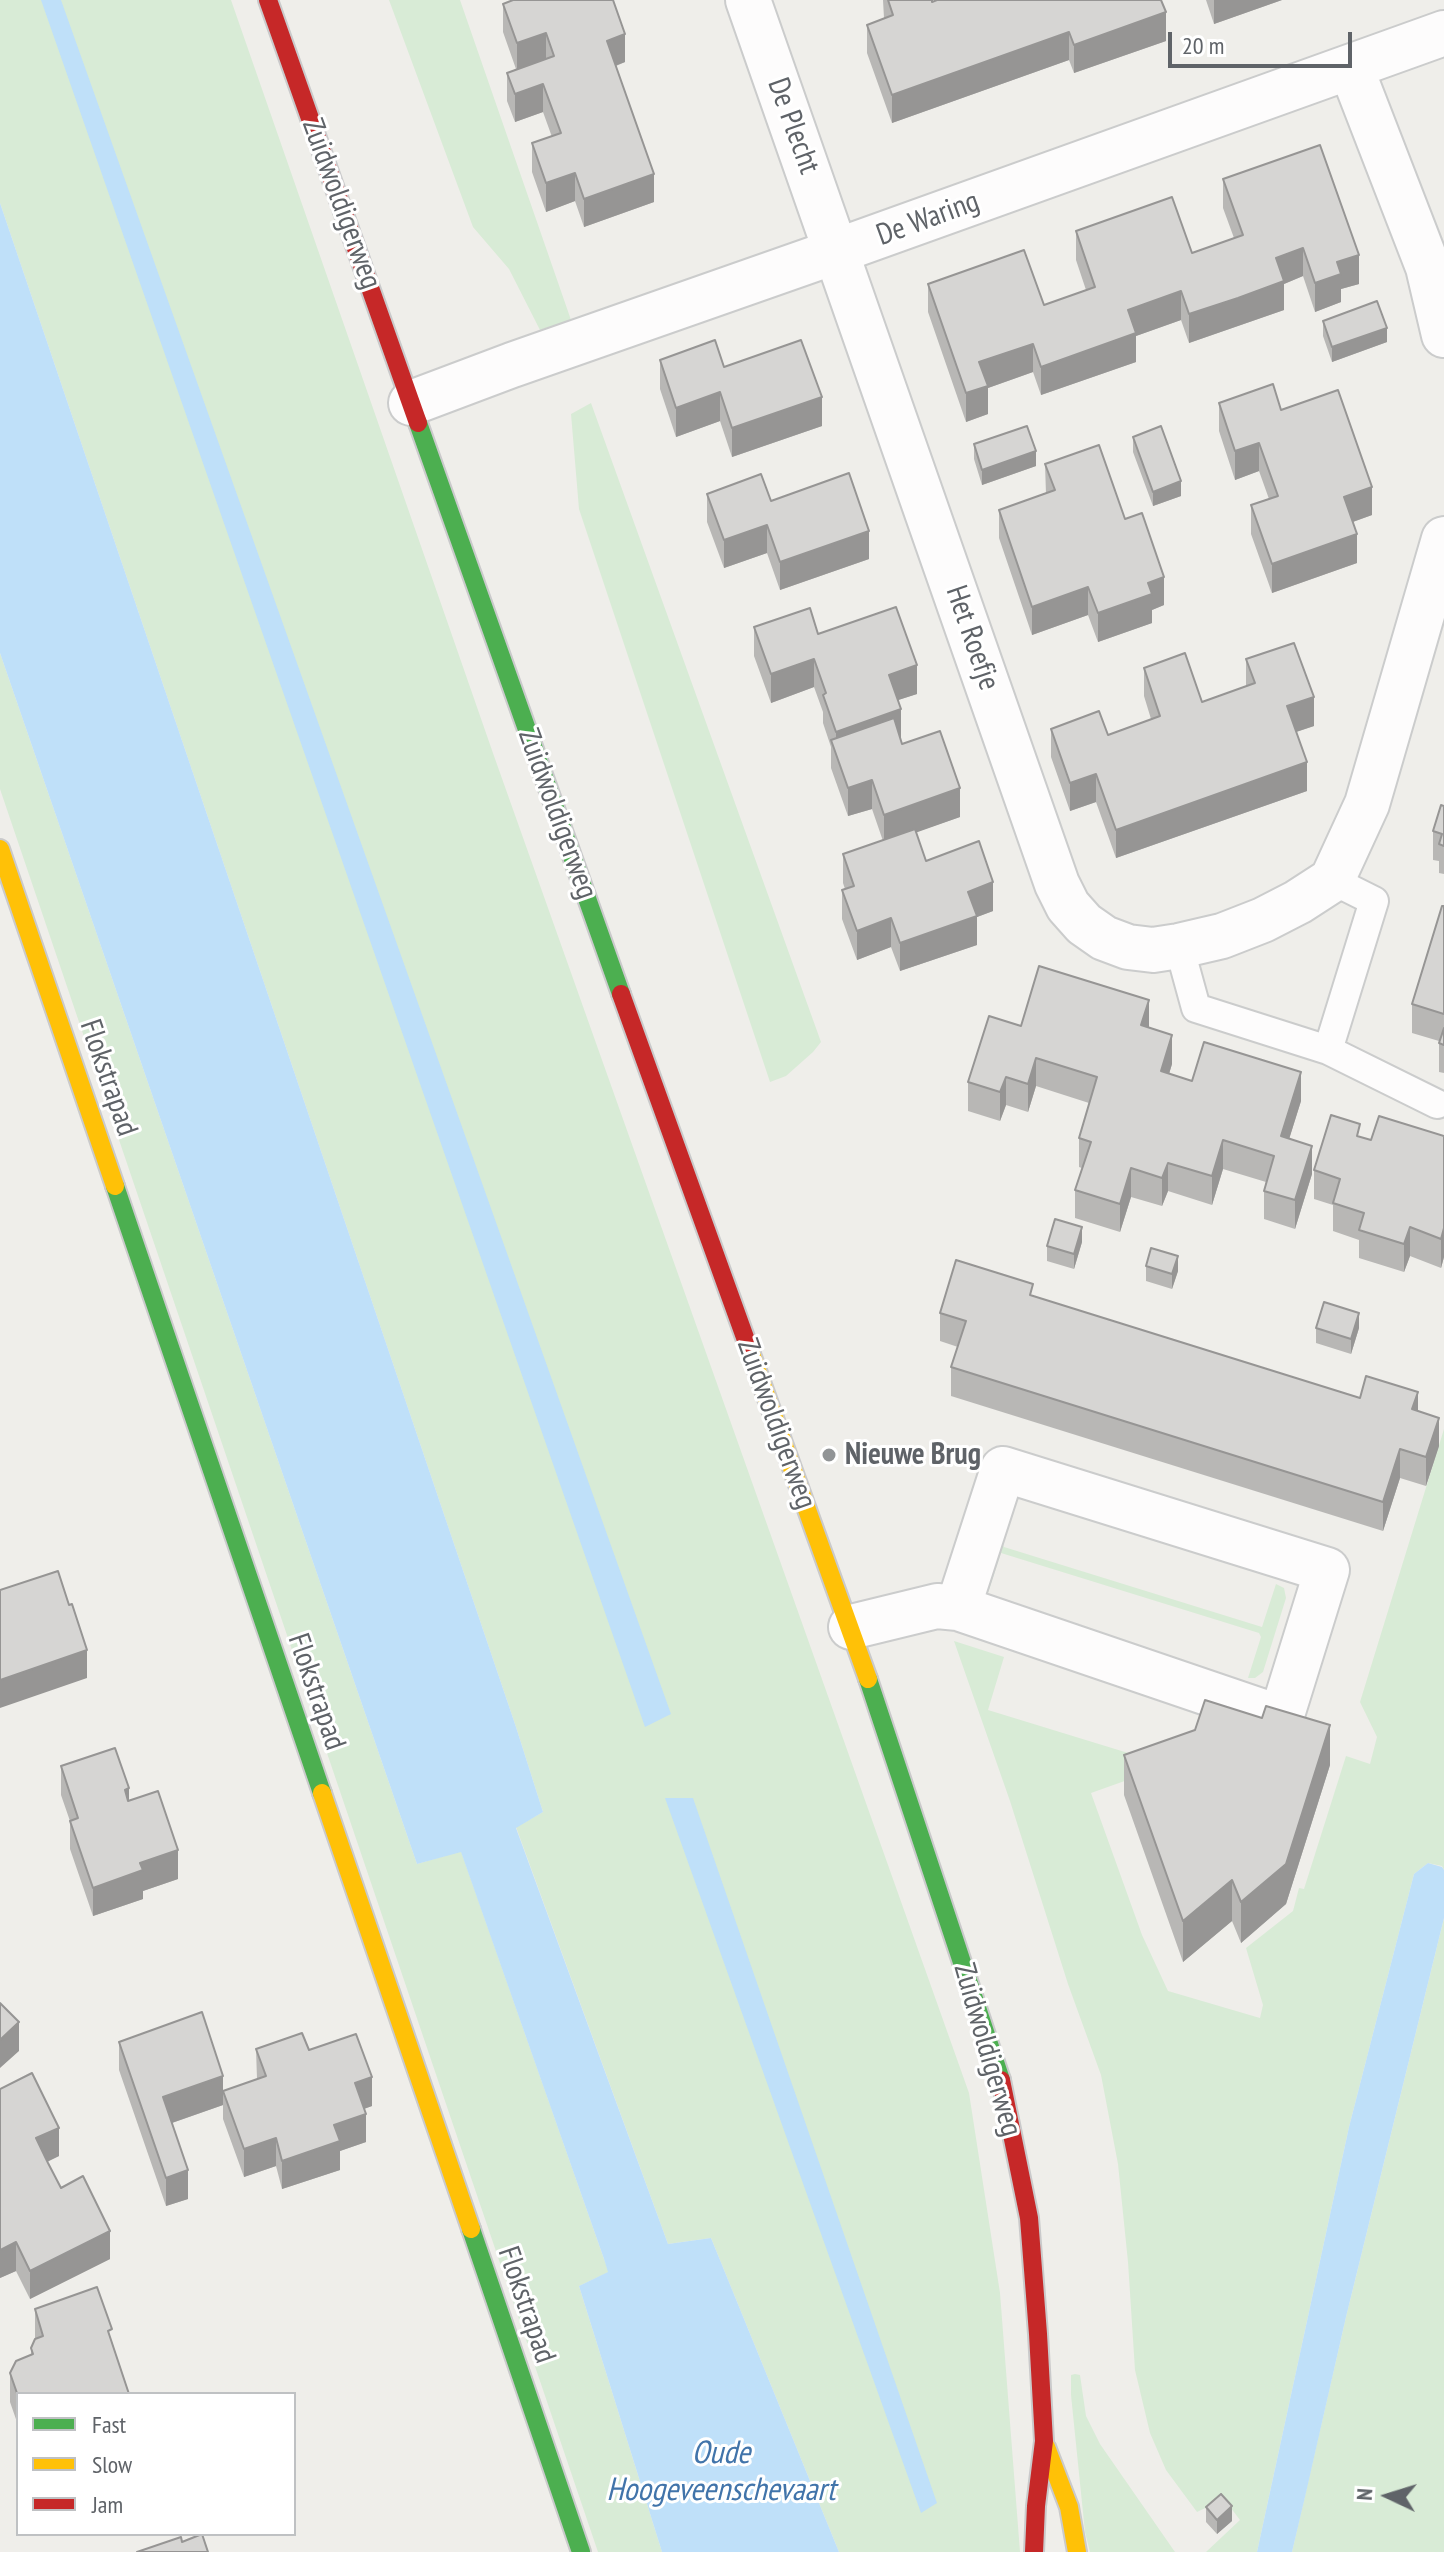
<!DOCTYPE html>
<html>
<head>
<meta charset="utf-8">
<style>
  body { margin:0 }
  #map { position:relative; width:1444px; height:2552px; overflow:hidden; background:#efeeea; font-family:"PT Sans Narrow",sans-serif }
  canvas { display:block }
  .legend { position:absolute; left:16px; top:2392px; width:280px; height:144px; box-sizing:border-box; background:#fff; border:2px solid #bfc1c3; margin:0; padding:10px 14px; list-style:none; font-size:24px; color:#5f6368 }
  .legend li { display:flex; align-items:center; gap:16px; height:40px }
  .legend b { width:40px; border:2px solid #bfc1c3 }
  .north { position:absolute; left:1348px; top:2456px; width:80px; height:80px; -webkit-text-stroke:6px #fff; paint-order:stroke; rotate:274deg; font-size:22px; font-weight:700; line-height:32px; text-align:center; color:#5f6368 }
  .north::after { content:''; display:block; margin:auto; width:28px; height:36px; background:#5f6368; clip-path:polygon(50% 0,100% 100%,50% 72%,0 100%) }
  .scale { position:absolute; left:1168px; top:32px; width:184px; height:36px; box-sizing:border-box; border:4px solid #5f6368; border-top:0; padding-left:10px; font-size:24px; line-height:28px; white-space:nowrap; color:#5f6368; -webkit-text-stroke:6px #fff; paint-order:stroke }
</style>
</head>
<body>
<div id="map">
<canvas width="1444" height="2552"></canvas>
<ul class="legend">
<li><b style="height:10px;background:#4caf50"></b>Fast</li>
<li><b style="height:10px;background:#ffc107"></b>Slow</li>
<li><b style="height:10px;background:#c62828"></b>Jam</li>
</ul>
<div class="north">N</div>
<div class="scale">20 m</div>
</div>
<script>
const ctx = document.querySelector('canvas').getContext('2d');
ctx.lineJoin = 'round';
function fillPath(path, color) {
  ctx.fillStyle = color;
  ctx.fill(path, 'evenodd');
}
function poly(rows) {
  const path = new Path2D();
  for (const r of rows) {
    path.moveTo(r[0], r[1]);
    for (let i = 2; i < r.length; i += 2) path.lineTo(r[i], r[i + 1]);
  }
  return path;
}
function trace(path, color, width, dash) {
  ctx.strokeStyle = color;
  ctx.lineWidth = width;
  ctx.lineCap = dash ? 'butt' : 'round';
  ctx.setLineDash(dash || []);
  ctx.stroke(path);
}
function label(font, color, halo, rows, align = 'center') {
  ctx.font = font + ' "PT Sans Narrow",sans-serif';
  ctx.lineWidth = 6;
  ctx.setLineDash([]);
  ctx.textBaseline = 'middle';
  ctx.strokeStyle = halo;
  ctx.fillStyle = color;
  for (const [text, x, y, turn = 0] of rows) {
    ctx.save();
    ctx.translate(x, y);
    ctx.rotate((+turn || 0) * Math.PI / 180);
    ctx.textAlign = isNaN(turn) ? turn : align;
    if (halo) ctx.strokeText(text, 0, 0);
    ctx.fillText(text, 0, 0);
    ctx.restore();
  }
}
fillPath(poly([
  [0,0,231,0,494,756,969,2093,1000,2293,1020,2552,839,2552,711,2238,668,2244,516,1827,543,1812,516,1727,0,203],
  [389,0,460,0,571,320,540,330,509,269,473,227],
  [591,403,821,1042,813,1052,786,1076,770,1082,579,509,571,414],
  [0,653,417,1864,461,1851,604,2259,609,2272,579,2286,662,2552,598,2552,0,789],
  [1444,1429,1444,1870,1442,1866,1428,1863,1414,1874,1349,2127,1257,2552,1206,2552,1240,2520,1224,2499,1197,2512,1166,2470,1150,2433,1135,2370,1128,2262,1118,2164,1101,2075,1068,1984,1010,1801,954,1641,1004,1657,988,1710,1164,1764,1161,1768,1091,1793,1142,1935,1168,1991,1260,2018,1263,2005,1246,1948,1293,1911,1299,1888,1304,1889,1346,1756,1370,1764,1377,1737,1360,1702],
  [1002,1543,1004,1547,1262,1627,1276,1584,1284,1588,1286,1598,1263,1672,1255,1678,1248,1678,1261,1637,1259,1633,1001,1553,987,1596,977,1584],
  [1444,1918,1444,2552,1292,2552,1346,2317],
  [1075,2374,1080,2375,1086,2416,1100,2444,1175,2552,1090,2552,1085,2532,1071,2395,1071,2375]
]), '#d8ebd6');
fillPath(poly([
  [41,0,61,0,671,1714,645,1727],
  [0,203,516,1727,543,1812,516,1828,668,2244,711,2238,839,2552,662,2552,579,2286,608,2272,604,2259,461,1852,417,1864,0,653],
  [665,1798,693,1798,937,2503,921,2513],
  [1428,1863,1442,1867,1444,1870,1444,1918,1346,2317,1305,2497,1292,2552,1257,2552,1349,2127,1414,1874]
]), '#bfe0f9');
const lane = poly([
  [1179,946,1196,1008,1328,1050,1437,1104],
  [1328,1050,1374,901,1332,880]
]);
const street = poly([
  [748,0,1057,884,1068,906,1084,924,1104,938,1128,947,1153,950,1179,946,1222,936,1263,920,1298,902,1332,880,1367,804,1444,539],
  [1351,68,1428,267,1444,335],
  [411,403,512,365,837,251,1444,33],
  [851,1627,937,1606,958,1608,1281,1718,1327,1570,1003,1469,958,1608]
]);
const fast = poly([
  [418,423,621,994],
  [115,1186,322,1793],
  [868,1679,1001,2080],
  [471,2229,581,2552]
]);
const slow = poly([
  [0,849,115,1186],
  [747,1343,868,1679],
  [322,1793,471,2229],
  [1046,2447,1069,2507,1077,2552]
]);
const jam = poly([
  [268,0,418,423],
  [621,994,747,1343],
  [1001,2080,1029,2218,1038,2334,1044,2441,1036,2506,1034,2552]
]);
trace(lane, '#cbcccc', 32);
trace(street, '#cbcccc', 48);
trace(fast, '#cacacb', 22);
trace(slow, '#cacacb', 22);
trace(jam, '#cacacb', 22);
trace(lane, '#fdfcfc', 28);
trace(street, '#fdfcfc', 44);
trace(fast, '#4caf50', 18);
trace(slow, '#ffc107', 18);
trace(jam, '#c62828', 18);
fillPath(poly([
  [883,0,932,0,932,2,1166,41,1074,73,1069,60,892,123,867,53,867,25,884,18],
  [1206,0,1282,0,1214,24],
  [503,4,625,62,616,66,654,202,584,227,575,201,546,212,532,172,532,143,552,137,543,112,515,122,507,101,507,73,516,69,503,32],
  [1223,179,1359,284,1341,289,1341,302,1315,312,1303,276,1284,284,1284,310,1189,343,1181,320,1136,336,1136,362,1041,395,1033,372,988,388,988,414,966,422,928,312,928,284,1044,305,1086,290,1076,260,1076,231,1192,253,1234,238,1223,208],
  [1323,321,1387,342,1332,362,1323,336],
  [660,360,724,367,822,426,732,457,720,421,676,437,660,389],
  [1219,403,1281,410,1372,515,1353,522,1357,563,1272,593,1251,534,1251,505,1269,499,1259,471,1235,480,1219,431],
  [1133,437,1181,496,1153,506,1133,452],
  [974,444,1036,466,982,485,974,459],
  [1045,464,1125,519,1164,605,1152,610,1152,623,1098,642,1088,615,1032,635,999,538,999,510,1046,494],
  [707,494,771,501,869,559,780,590,767,553,724,568,707,522],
  [754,627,818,634,917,694,898,700,901,737,900,738,902,744,960,817,916,832,926,861,993,911,977,917,977,945,900,971,891,947,857,960,842,919,842,890,845,889,843,883,843,854,883,841,872,809,848,816,831,768,831,747,823,723,823,712,814,687,771,703,754,656],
  [1246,659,1314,726,1296,732,1307,791,1116,858,1096,802,1070,811,1051,757,1051,729,1108,735,1151,719,1144,696,1144,668,1202,702,1246,686],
  [1444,806,1444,874,1439,873,1439,861,1433,860,1433,831],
  [1444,906,1444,1073,1439,1072,1439,1041,1412,1033,1412,1004],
  [1021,1026,1149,1028,1172,1064,1169,1074,1192,1081,1301,1101,1289,1139,1312,1174,1295,1229,1264,1219,1264,1191,1266,1182,1223,1169,1212,1205,1168,1191,1162,1206,1131,1197,1120,1232,1075,1218,1075,1190,1082,1168,1079,1167,1079,1138,1089,1103,1036,1086,1028,1112,1006,1105,1000,1121,968,1111,968,1082],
  [1444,1136,1444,1257,1441,1268,1410,1256,1404,1272,1359,1258,1359,1240,1333,1231,1333,1205,1314,1199,1314,1170,1360,1137,1371,1140],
  [1082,1242,1074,1269,1047,1261,1047,1246],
  [1146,1266,1178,1271,1172,1289,1146,1281],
  [1033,1296,1360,1398,1418,1411,1439,1446,1426,1486,1400,1478,1383,1531,951,1396,951,1367,958,1347,940,1341,940,1313],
  [1316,1328,1359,1328,1351,1354,1316,1343],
  [1124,1755,1330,1765,1286,1904,1241,1943,1232,1921,1183,1962,1124,1795],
  [61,1766,129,1800,178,1879,143,1891,143,1899,93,1916,70,1849,70,1821,61,1795],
  [119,2042,223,2091,257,2079,256,2049,309,2050,372,2106,364,2109,366,2142,340,2151,340,2170,282,2189,276,2166,244,2177,223,2119,223,2105,172,2123,188,2199,166,2206,119,2070],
  [0,2089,59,2156,47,2162,61,2188,110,2259,30,2299,16,2271,0,2278],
  [97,2287,18,2394,18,2425,10,2402,10,2373,31,2355,31,2348,35,2339,35,2309],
  [1206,2507,1232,2521,1217,2534,1206,2522]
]), '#b8b7b5');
fillPath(poly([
  [1214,0,1282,0,1214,24],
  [1166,12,1166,41,1074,73,1074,45],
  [1069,32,1069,60,892,123,892,95],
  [546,33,546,61,517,71,517,43],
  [625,34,625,62,607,69,607,41],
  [543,84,543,112,515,122,515,94],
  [575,173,575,201,546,212,546,183],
  [654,174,654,202,584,227,584,199],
  [1303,248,1303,276,1284,284,1284,310,1189,343,1189,314,1276,258],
  [1359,255,1359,284,1341,289,1341,302,1315,312,1315,283,1337,262],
  [1181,291,1181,320,1136,336,1136,362,1041,395,1041,367,1128,310],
  [1387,328,1387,342,1332,362,1332,347],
  [1033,344,1033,372,988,388,988,414,966,422,966,393,979,362],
  [720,392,720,421,676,437,676,408],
  [822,397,822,426,732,457,732,428],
  [1259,443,1259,471,1235,480,1235,451],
  [1036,451,1036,466,982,485,982,470],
  [1181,481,1181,496,1153,506,1153,492],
  [1372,487,1372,515,1344,525,1344,497],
  [767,525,767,553,724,568,724,540],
  [869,531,869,559,780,590,780,562],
  [1357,534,1357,563,1272,593,1272,564],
  [1164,577,1164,605,1152,610,1152,623,1098,642,1098,613,1148,583],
  [1088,587,1088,615,1032,635,1032,607],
  [814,659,814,687,771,703,771,674],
  [917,665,917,694,889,703,889,675],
  [1314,697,1314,726,1287,735,1287,706],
  [901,709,901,737,838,759,836,753,836,732],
  [1307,762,1307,791,1116,858,1116,830],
  [1096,774,1096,802,1070,811,1070,783],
  [872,780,872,809,848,816,848,788],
  [960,788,960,817,884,844,884,815],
  [993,882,993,911,977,917,977,945,900,971,900,943,968,892],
  [891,918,891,947,857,960,857,931],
  [1149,1000,1149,1029,1141,1025],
  [1172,1035,1172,1064,1161,1100,1161,1071],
  [1036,1058,1036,1086,1028,1112,1028,1084],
  [1301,1072,1301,1101,1281,1165,1281,1136],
  [1006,1077,1006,1105,1000,1121,1000,1092],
  [1223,1140,1223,1169,1212,1205,1212,1176],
  [1312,1146,1312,1174,1295,1229,1295,1200],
  [1168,1163,1168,1191,1162,1206,1162,1178],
  [1131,1168,1131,1197,1120,1232,1120,1204],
  [1082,1227,1082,1242,1074,1269,1074,1254],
  [1410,1227,1410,1256,1404,1272,1404,1244],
  [1444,1228,1444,1257,1441,1268,1441,1239],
  [1178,1256,1178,1271,1172,1289,1172,1274],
  [1359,1313,1359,1328,1351,1354,1351,1339],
  [1418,1392,1418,1421,1412,1409],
  [1439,1418,1439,1446,1426,1486,1426,1457],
  [1400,1449,1400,1478,1383,1531,1383,1502],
  [87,1650,87,1678,0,1708,0,1680],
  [1330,1725,1330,1765,1286,1904,1241,1943,1241,1902],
  [129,1788,129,1817,125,1790],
  [178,1850,178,1879,143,1891,143,1899,93,1916,93,1888,140,1863],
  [1232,1880,1232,1921,1183,1962,1183,1921],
  [19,2022,19,2051,0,2068,0,2040],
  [223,2076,223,2105,163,2126,163,2097],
  [372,2077,372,2106,355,2112,355,2083],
  [366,2114,366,2142,340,2151,340,2170,282,2189,282,2161,334,2125],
  [59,2128,59,2156,36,2167,36,2138],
  [276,2138,276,2166,244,2177,244,2149],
  [188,2170,188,2199,166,2206,166,2178],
  [110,2231,110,2259,30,2299,30,2271],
  [16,2242,16,2271,0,2278,0,2250],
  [1232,2506,1232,2521,1217,2534,1217,2520]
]), '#969594');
const building = poly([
  [513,0,613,0,625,34,607,41,654,174,584,199,575,173,546,183,532,143,561,133,543,84,515,94,507,73,554,56,546,33,517,43,503,4,513,0],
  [888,0,932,0,932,2,937,0,1161,0,1166,12,1074,45,1069,32,892,95,867,25,893,15,888,0],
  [1320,145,1359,255,1337,262,1341,274,1315,283,1303,248,1276,258,1284,281,1238,298,1189,314,1181,291,1128,310,1136,333,1041,367,1033,344,979,362,988,386,966,393,928,284,1024,250,1044,305,1095,287,1076,231,1172,197,1192,253,1243,235,1223,179,1320,145],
  [1377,301,1387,328,1332,347,1323,321,1377,301],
  [715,340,724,367,801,340,822,397,732,428,720,392,676,408,660,360,715,340],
  [1273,384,1281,410,1338,390,1372,487,1344,497,1357,534,1272,564,1251,505,1278,496,1259,443,1235,451,1219,403,1273,384],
  [1027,426,1036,451,982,470,974,444,1027,426],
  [1161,426,1181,481,1153,492,1133,437,1161,426],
  [1099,445,1125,519,1142,513,1164,577,1148,583,1152,594,1098,613,1088,587,1032,607,999,510,1055,490,1045,464,1099,445],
  [849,473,869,531,780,562,767,525,724,540,707,494,761,474,771,501,849,473],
  [896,607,917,665,889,675,901,709,836,732,823,695,826,693,814,659,771,674,754,627,810,608,818,634,896,607],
  [1294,643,1314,697,1287,706,1307,762,1116,830,1096,774,1070,783,1051,729,1099,711,1108,735,1160,716,1144,668,1185,653,1202,702,1255,683,1246,659,1294,643],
  [894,718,902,744,940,731,960,788,884,815,872,780,848,788,831,740,894,718],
  [1441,805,1444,806,1444,846,1439,844,1442,834,1433,831,1441,805],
  [915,829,926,861,979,841,993,882,968,892,977,916,900,943,891,918,857,931,842,890,854,886,843,854,915,829],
  [1442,906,1444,906,1444,1014,1412,1004,1442,906],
  [1039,966,1149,1000,1141,1025,1172,1035,1161,1071,1192,1081,1204,1042,1301,1072,1281,1136,1312,1146,1295,1200,1264,1191,1274,1156,1223,1140,1212,1176,1168,1163,1162,1178,1131,1168,1120,1204,1075,1190,1091,1142,1079,1138,1097,1077,1036,1058,1028,1084,1006,1077,1000,1092,968,1082,989,1016,1021,1026,1039,966],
  [1444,1028,1444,1045,1439,1043,1444,1028],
  [1331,1115,1360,1124,1357,1136,1371,1140,1379,1116,1444,1136,1444,1228,1441,1239,1410,1227,1404,1244,1359,1230,1364,1213,1333,1203,1340,1179,1314,1170,1331,1115],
  [1055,1219,1082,1227,1074,1254,1047,1246,1055,1219],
  [1151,1248,1178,1256,1172,1274,1146,1266,1151,1248],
  [956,1260,1033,1284,1030,1295,1360,1398,1366,1376,1418,1392,1412,1409,1439,1418,1426,1457,1400,1449,1383,1502,951,1367,966,1321,940,1313,956,1260],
  [1324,1302,1359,1313,1351,1339,1316,1328,1324,1302],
  [58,1571,69,1605,72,1604,87,1650,0,1680,0,1590,58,1571],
  [1205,1700,1262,1718,1266,1706,1330,1725,1286,1864,1241,1902,1232,1880,1183,1921,1124,1755,1195,1730,1205,1700],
  [115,1748,129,1788,125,1790,128,1801,158,1791,178,1850,140,1863,143,1870,93,1888,70,1821,78,1818,61,1766,115,1748],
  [0,2003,19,2022,0,2040,0,2003],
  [202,2012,223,2076,163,2097,188,2170,166,2178,119,2042,202,2012],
  [302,2033,309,2050,356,2034,372,2077,355,2083,366,2114,334,2125,340,2141,282,2161,276,2138,244,2149,223,2091,266,2076,256,2049,302,2033],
  [32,2073,59,2128,36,2138,48,2163,61,2188,83,2176,110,2231,30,2271,16,2242,0,2250,0,2089,32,2073],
  [97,2287,112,2329,108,2331,129,2394,18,2394,18,2396,10,2373,16,2361,33,2354,31,2348,35,2339,43,2336,35,2309,97,2287],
  [1221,2494,1232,2506,1217,2520,1206,2507,1221,2494],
  [202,2534,208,2552,137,2552,181,2537,182,2542,202,2534]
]);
fillPath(building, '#d6d5d3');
trace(building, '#969594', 2);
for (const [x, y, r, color] of [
  [829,1455,8,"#919496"]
]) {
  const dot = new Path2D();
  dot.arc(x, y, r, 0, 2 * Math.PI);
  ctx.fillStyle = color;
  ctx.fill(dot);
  trace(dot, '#fff', 3);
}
label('30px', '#5f6368', '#fff', [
  ["De Plecht",793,126,70],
  ["Zuidwoldigerweg",341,204,70],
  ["De Waring",928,219,-20],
  ["Het Roefje",972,638,71],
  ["Zuidwoldigerweg",557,814,70],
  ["Flokstrapad",108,1078,71],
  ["Zuidwoldigerweg",776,1424,70],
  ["Flokstrapad",316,1692,71],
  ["Zuidwoldigerweg",987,2050,74],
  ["Flokstrapad",526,2305,71]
]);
label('bold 30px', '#5f6368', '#fff', [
  ["Nieuwe Brug",845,1455]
], 'left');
label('italic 32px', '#4174aa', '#fff', [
  ["Oude",721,2454],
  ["Hoogeveenschevaart",721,2491]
]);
</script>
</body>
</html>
